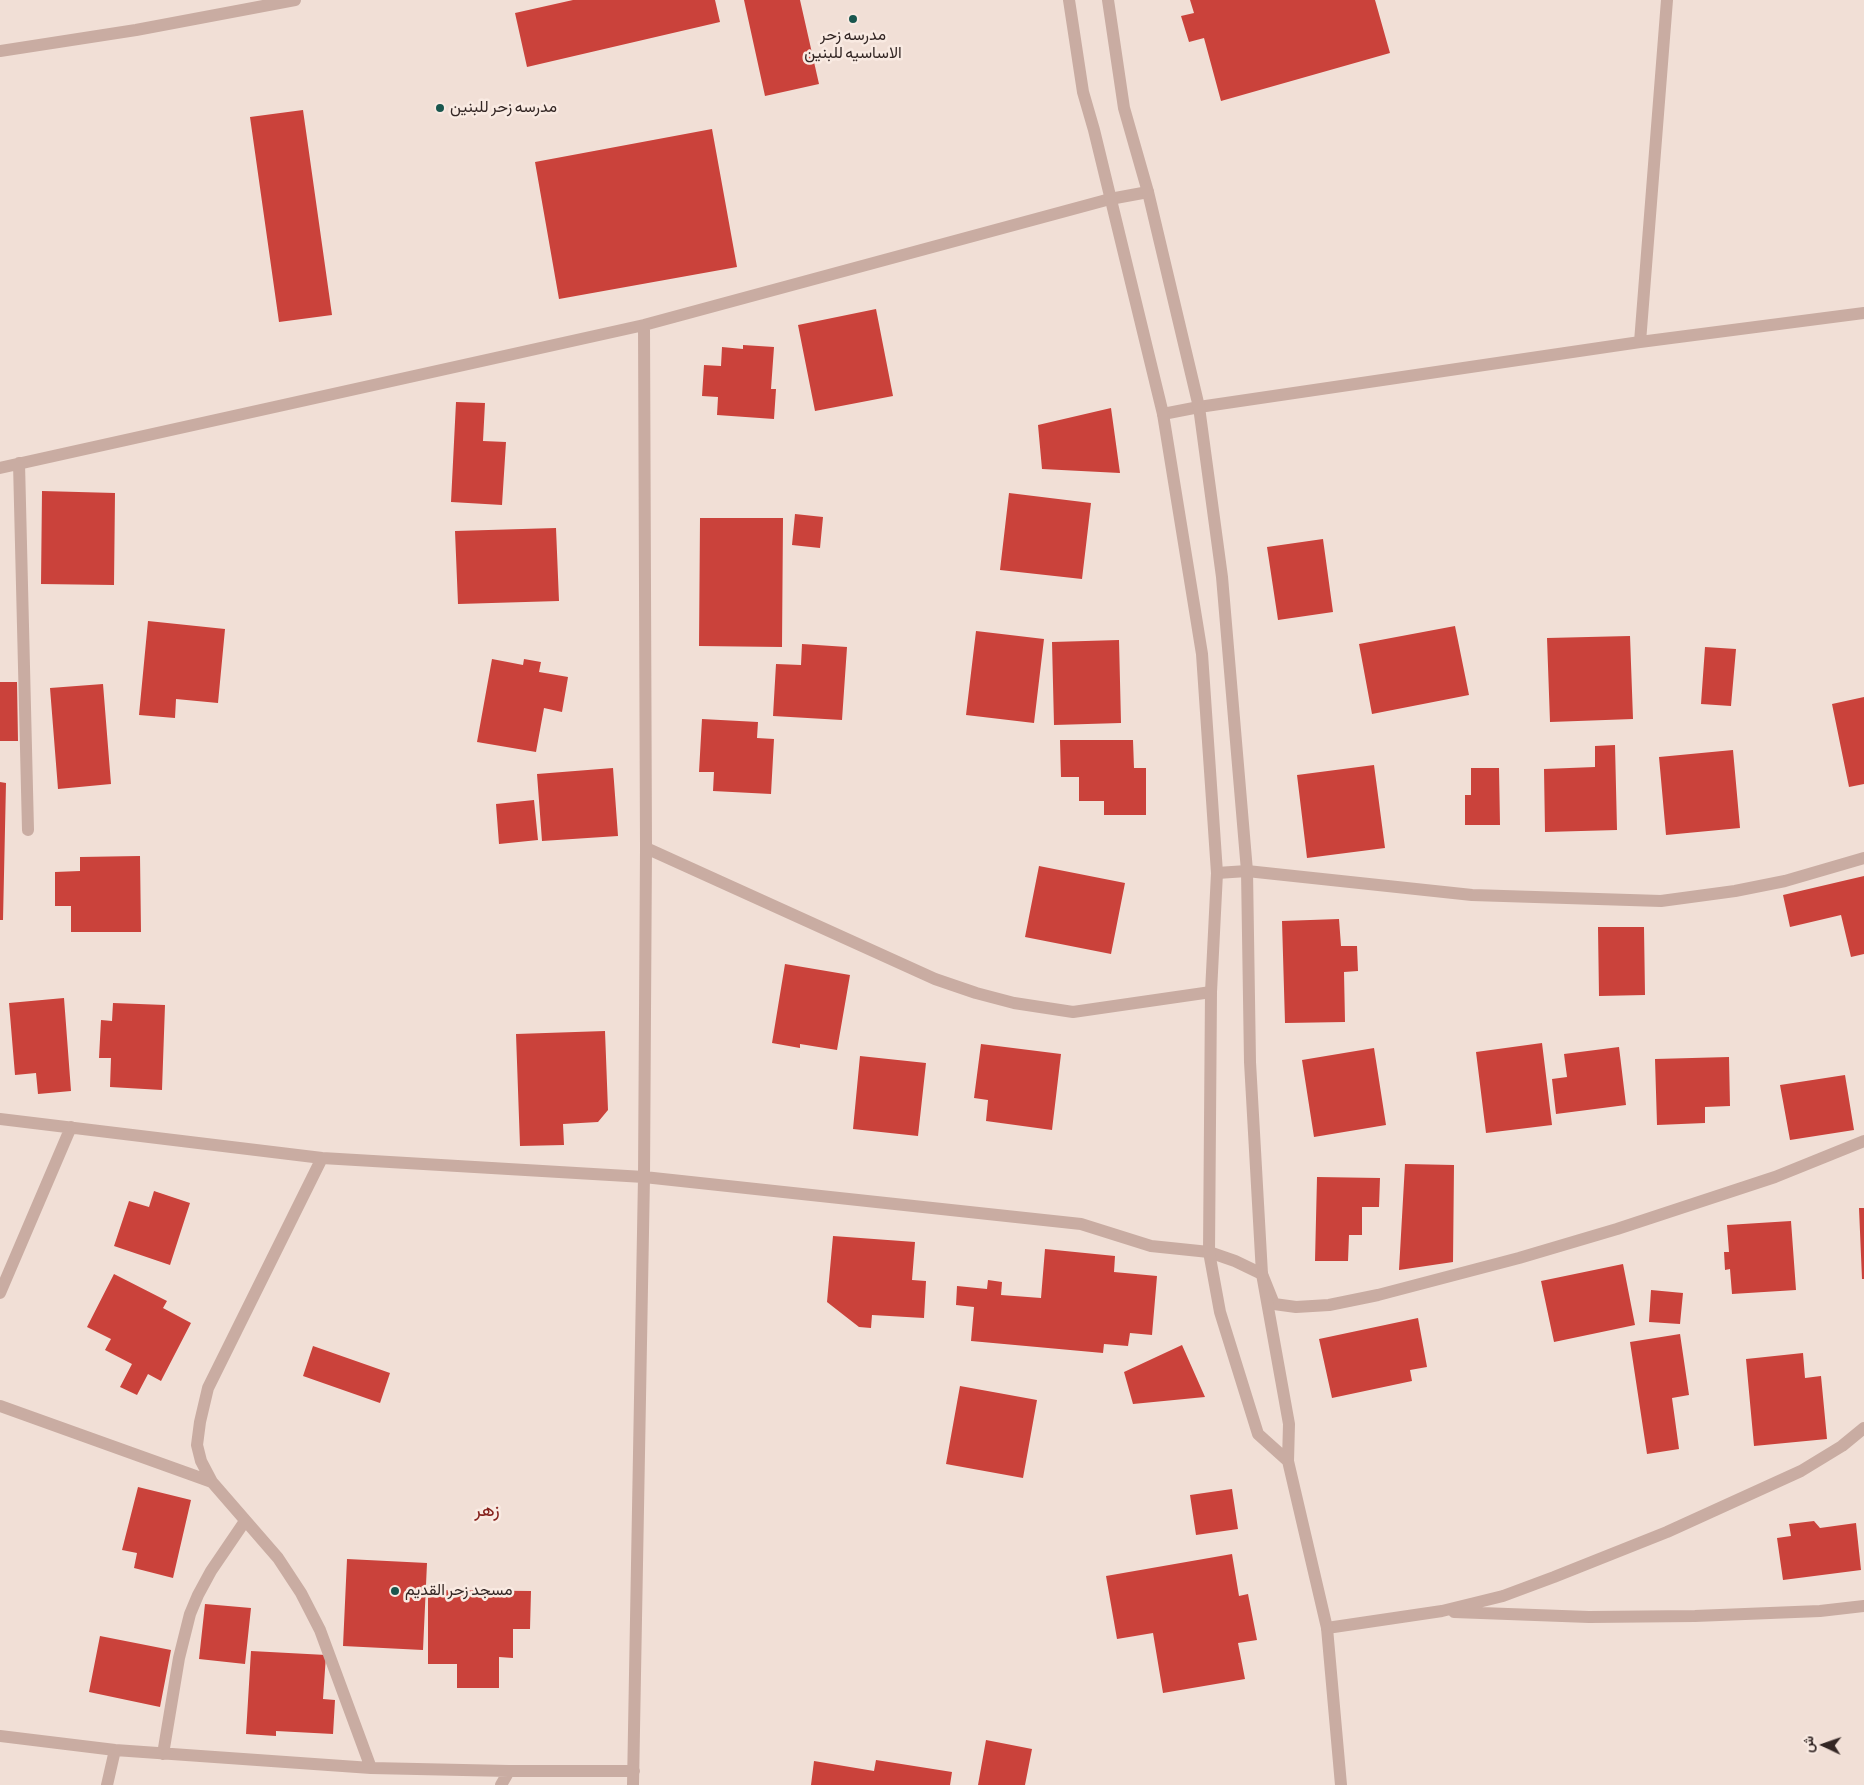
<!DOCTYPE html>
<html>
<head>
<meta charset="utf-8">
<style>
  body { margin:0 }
  #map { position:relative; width:1864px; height:1785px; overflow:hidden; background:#f1dfd6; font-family:"Sofia Sans Condensed",Vazirmatn,sans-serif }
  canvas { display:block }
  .north { position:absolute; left:1799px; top:1720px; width:50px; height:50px; -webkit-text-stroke:4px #f9eae2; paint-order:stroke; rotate:273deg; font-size:14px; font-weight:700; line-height:20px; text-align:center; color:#332624 }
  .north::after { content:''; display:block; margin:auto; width:18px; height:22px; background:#332624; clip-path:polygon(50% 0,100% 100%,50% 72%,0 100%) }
</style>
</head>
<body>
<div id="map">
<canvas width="1864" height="1785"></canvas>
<div class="north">ش</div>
</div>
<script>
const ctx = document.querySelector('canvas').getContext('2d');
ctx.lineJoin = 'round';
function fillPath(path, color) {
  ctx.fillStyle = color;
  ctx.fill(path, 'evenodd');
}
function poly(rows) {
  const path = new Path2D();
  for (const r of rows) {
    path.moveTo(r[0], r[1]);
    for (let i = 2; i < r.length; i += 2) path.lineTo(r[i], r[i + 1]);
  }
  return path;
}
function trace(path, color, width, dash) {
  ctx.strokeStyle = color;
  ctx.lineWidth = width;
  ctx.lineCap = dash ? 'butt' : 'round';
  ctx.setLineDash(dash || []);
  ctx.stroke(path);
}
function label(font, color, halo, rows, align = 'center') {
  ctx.font = font + ' "Sofia Sans Condensed",Vazirmatn,sans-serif';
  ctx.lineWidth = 5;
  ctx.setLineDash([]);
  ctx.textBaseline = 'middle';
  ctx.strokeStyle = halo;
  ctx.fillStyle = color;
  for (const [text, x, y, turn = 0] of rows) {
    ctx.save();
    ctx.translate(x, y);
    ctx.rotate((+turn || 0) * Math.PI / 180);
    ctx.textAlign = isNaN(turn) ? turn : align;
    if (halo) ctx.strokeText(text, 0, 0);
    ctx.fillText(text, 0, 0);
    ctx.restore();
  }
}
fillPath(poly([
  [573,0,715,0,720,22,527,67,515,13],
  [744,0,800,0,819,84,765,96],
  [1190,0,1375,0,1390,53,1221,101,1204,38,1189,42,1181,16,1194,13],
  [303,110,332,315,279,322,250,117],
  [712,129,737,267,559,299,535,162],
  [876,309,893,396,815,411,798,325],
  [743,345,774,347,771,389,776,389,774,419,717,415,718,397,702,396,704,365,721,366,722,347,743,349],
  [456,402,485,403,483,441,506,442,502,505,451,502],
  [1111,408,1120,473,1042,469,1038,425],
  [42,491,115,493,114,585,41,584],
  [1009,493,1091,503,1082,579,1000,570],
  [795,514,823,517,820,548,792,545],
  [700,518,783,518,782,647,699,646],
  [556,528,559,601,458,604,455,531],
  [1323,539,1333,612,1278,620,1267,547],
  [148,621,225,629,218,703,176,699,175,718,139,715],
  [1455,626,1469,695,1372,714,1359,644],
  [976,631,1044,639,1034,723,966,715],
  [1630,636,1633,719,1550,722,1547,638],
  [1119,640,1121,723,1054,725,1052,642],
  [802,644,847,647,842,720,773,716,776,664,801,665],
  [1705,647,1736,649,1731,706,1701,704],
  [492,659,523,665,524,659,541,662,539,672,568,677,562,712,544,708,536,752,477,742],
  [0,682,17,682,18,741,0,741],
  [103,684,111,784,58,789,50,688],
  [1864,697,1864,784,1849,787,1832,704],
  [702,719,758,722,757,738,774,739,771,794,713,791,714,772,699,772],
  [1060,740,1133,740,1134,768,1146,768,1146,815,1104,815,1104,801,1079,801,1079,777,1061,777],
  [1615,745,1617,830,1545,832,1544,769,1595,767,1595,746],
  [1733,750,1740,828,1666,835,1659,757],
  [1374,765,1385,848,1307,858,1297,775],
  [613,768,618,836,542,841,537,774],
  [1471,768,1499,768,1500,825,1465,825,1465,795,1471,795],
  [0,782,6,783,3,920,0,920],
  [534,800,538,840,499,844,496,804],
  [140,856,141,932,71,932,71,906,55,906,55,872,80,871,80,857],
  [1039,866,1125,883,1111,954,1025,937],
  [1864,876,1864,954,1851,957,1841,915,1790,927,1783,895],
  [1339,919,1341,946,1357,946,1358,971,1344,972,1345,1022,1285,1023,1282,921],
  [1598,927,1644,927,1645,995,1599,996],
  [785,964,850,975,837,1050,800,1044,800,1048,772,1043],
  [64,998,71,1091,38,1094,36,1073,15,1075,9,1003],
  [113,1003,165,1005,162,1090,110,1087,111,1058,99,1058,101,1020,112,1021],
  [605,1031,608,1110,598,1122,563,1124,564,1145,520,1146,516,1034],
  [1542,1043,1552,1125,1486,1133,1476,1052],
  [981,1044,1061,1054,1052,1130,986,1121,988,1100,974,1098],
  [1619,1047,1626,1105,1556,1114,1552,1079,1567,1077,1564,1054],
  [1374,1048,1386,1125,1314,1137,1302,1060],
  [860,1056,926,1063,918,1136,853,1129],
  [1729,1057,1730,1106,1705,1107,1705,1123,1657,1125,1655,1059],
  [1845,1075,1854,1130,1790,1140,1780,1085],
  [1405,1164,1454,1165,1453,1262,1399,1270],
  [1317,1177,1380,1178,1379,1207,1362,1207,1362,1235,1349,1235,1348,1261,1315,1261],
  [154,1191,190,1203,170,1265,114,1246,129,1201,149,1207],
  [1859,1208,1864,1208,1864,1279,1862,1279],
  [1791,1221,1796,1290,1732,1294,1730,1269,1725,1270,1724,1252,1729,1252,1727,1225],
  [833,1236,915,1242,912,1280,926,1281,924,1318,872,1315,871,1328,859,1327,827,1302],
  [1045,1249,1115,1256,1114,1272,1157,1276,1152,1335,1130,1333,1128,1346,1104,1344,1103,1353,971,1341,974,1307,956,1305,957,1286,987,1289,988,1280,1002,1282,1001,1295,1041,1298],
  [1623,1264,1635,1325,1554,1342,1541,1281],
  [114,1274,167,1301,163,1308,191,1323,161,1381,148,1374,137,1395,120,1387,132,1364,105,1350,111,1339,87,1327],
  [1651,1290,1683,1293,1680,1324,1649,1322],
  [1418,1318,1427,1367,1410,1370,1412,1381,1332,1398,1319,1339],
  [1680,1334,1689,1395,1672,1398,1679,1449,1647,1454,1630,1342],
  [1182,1345,1205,1397,1133,1404,1124,1372],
  [313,1346,390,1373,380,1403,303,1376],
  [1803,1353,1805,1378,1821,1376,1827,1439,1754,1446,1746,1359],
  [960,1386,1037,1400,1023,1478,946,1464],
  [138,1487,191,1500,173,1578,134,1568,137,1553,122,1550],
  [1232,1489,1238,1529,1196,1535,1190,1495],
  [1814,1521,1820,1528,1856,1523,1861,1570,1783,1580,1777,1538,1791,1536,1789,1524],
  [1232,1554,1239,1596,1248,1594,1257,1640,1238,1643,1245,1679,1163,1693,1153,1633,1117,1639,1106,1576],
  [347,1559,427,1563,423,1650,343,1646],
  [428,1590,531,1591,530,1629,513,1629,513,1658,499,1657,499,1688,457,1688,457,1664,428,1664],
  [205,1604,251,1608,245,1664,199,1659],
  [100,1636,171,1650,160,1707,89,1692],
  [251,1651,326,1655,323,1699,335,1700,333,1734,276,1731,276,1736,246,1734],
  [986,1740,1032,1749,1025,1785,978,1785],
  [876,1760,952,1772,950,1785,811,1785,814,1761,874,1771]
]), '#ca423b');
trace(poly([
  [0,51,136,30,295,0],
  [1640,342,1667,0],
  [1163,414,1199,407,1640,342,1864,313],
  [19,463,28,830],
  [0,468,644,325,1110,199,1148,192],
  [646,848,935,979,976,993,1014,1003,1073,1012,1211,992],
  [1217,873,1247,871,1472,895,1661,901,1735,891,1785,881,1864,858],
  [0,1119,322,1158,644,1177,1081,1224,1151,1246,1209,1252,1235,1261,1262,1274,1274,1304,1296,1307,1329,1305,1378,1295,1519,1258,1617,1229,1775,1177,1864,1141],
  [322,1158,208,1388,200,1422,197,1445,201,1461,212,1482,278,1558,301,1593,320,1630,371,1768],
  [0,1293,71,1127],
  [0,1406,212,1482],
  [1454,1612,1589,1617,1695,1616,1820,1611,1864,1606],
  [1327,1628,1442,1611,1503,1596,1554,1577,1667,1532,1801,1471,1842,1446,1864,1428],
  [0,1736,115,1750,371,1768,509,1771,634,1771],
  [163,1754,179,1658,190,1614,198,1595,211,1571,245,1521],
  [107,1785,115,1750],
  [501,1785,509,1771],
  [633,1785,644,1177,646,848,644,325]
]), '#c9aca2', 12);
trace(poly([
  [1069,0,1083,92,1094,130,1163,414,1202,654,1217,873,1211,992,1209,1252,1220,1312,1258,1434,1288,1461],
  [1108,0,1124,108,1148,192,1199,407,1222,577,1247,871,1250,1062,1262,1274,1289,1424,1288,1461,1327,1628,1341,1785]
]), '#c9aca2', 12);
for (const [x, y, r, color] of [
  [853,19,5,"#19564e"],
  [440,108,5,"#19564e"],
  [395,1591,5,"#19564e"]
]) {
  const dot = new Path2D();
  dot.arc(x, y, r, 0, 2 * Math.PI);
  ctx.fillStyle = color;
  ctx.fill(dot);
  trace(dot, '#f9eae2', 2);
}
label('16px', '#332624', '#f9eae2', [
  ["مدرسه زحر",853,36,"center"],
  ["الاساسيه للبنين",853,54,"center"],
  ["مدرسه زحر للبنين",450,108],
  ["مسجد زحر القديم",405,1591]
], 'left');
label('19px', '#85201b', '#f9eae2', [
  ["زهر",487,1511]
]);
</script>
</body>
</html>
